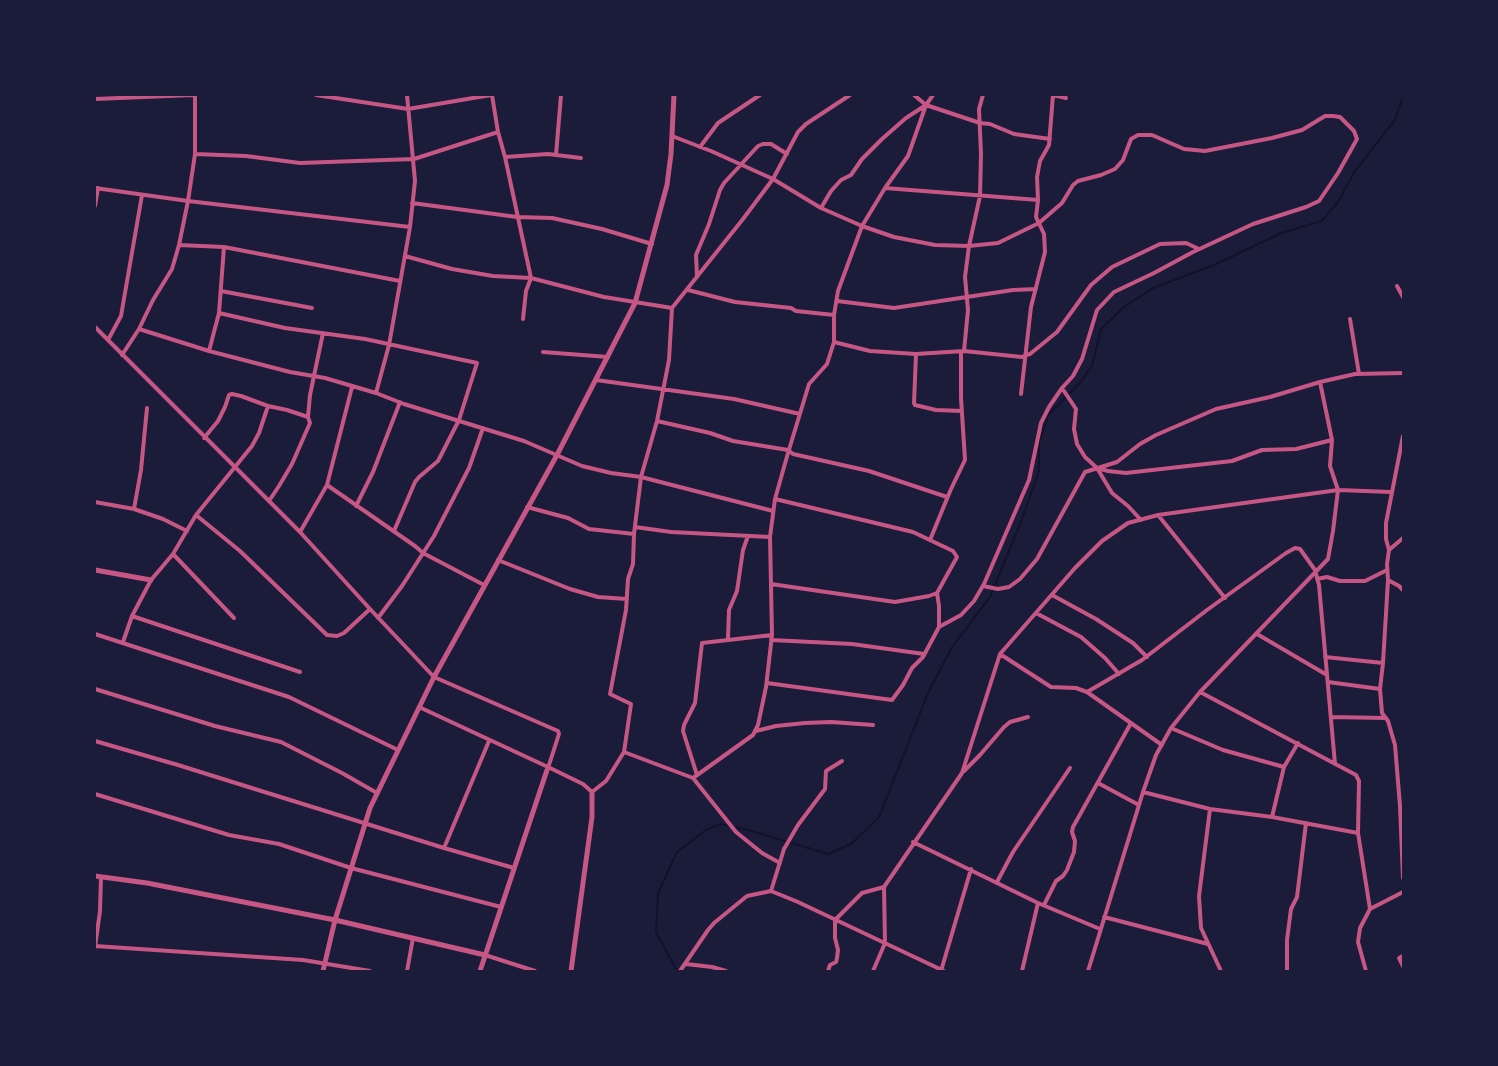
<!DOCTYPE html>
<html>
<head>
<meta charset="utf-8">
<style>
  body { margin:0 }
  #map { position:relative; width:1498px; height:1066px; overflow:hidden; background:#1b1b3a; font-family:Inter,sans-serif }
  canvas { display:block }
  .frame { position:absolute; inset:0; border:96px solid #1b1b3a; pointer-events:none }
</style>
</head>
<body>
<div id="map">
<canvas width="1498" height="1066"></canvas>
<div class="frame"></div>
</div>
<script>
const ctx = document.querySelector('canvas').getContext('2d');
ctx.lineJoin = 'round';
function poly(rows) {
  const path = new Path2D();
  for (const r of rows) {
    path.moveTo(r[0], r[1]);
    for (let i = 2; i < r.length; i += 2) path.lineTo(r[i], r[i + 1]);
  }
  return path;
}
function trace(path, color, width, dash) {
  ctx.strokeStyle = color;
  ctx.lineWidth = width;
  ctx.lineCap = dash ? 'butt' : 'round';
  ctx.setLineDash(dash || []);
  ctx.stroke(path);
}
trace(poly([
  [677,971,656,932,658,893,677,852,706,830,720,824,745,829,828,854,851,844,879,817,928,693,952,647,990,597,1022,519,1039,471,1039,443,1048,415,1079,384,1092,366,1101,329,1124,307,1153,288,1214,265,1281,233,1322,221,1338,202,1355,171,1395,120,1403,97]
]), '#12122b', 2);
trace(poly([
  [316,95,408,109,491,95],
  [492,95,498,132,505,157,531,278,526,291,523,319],
  [914,95,926,105,980,123,990,124,1014,134,1050,139],
  [1053,95,1066,98],
  [95,99,193,95],
  [672,136,711,151,773,179,821,208,862,226,894,237,935,245,969,246,998,243,1039,223,1062,203,1073,185,1078,181,1101,175,1115,169,1123,160,1131,139,1138,135,1152,135,1184,149,1205,151,1272,138,1302,130,1325,116,1333,116,1340,117,1354,131,1357,139,1338,173,1319,201,1306,207,1253,224,1193,252,1154,273,1114,292,1097,310,1082,359,1073,376,1062,388,1049,407,1041,423,1029,480,984,584,974,601,961,615,939,627],
  [700,147,718,123,760,95],
  [195,154,246,156,300,163,414,159,498,132],
  [556,155,561,95],
  [505,157,548,154,581,158],
  [95,188,188,201,410,227],
  [885,188,1038,200],
  [412,203,517,217,552,218,602,229,652,244],
  [95,206,98,188],
  [821,208,831,191,841,180,851,175,862,159,882,139,906,118,926,105],
  [179,245,224,247,400,281],
  [405,256,452,269,493,276,531,278,604,297,672,308],
  [697,277,696,255,709,224,720,190,724,183,758,146,763,144,771,144,787,154],
  [1397,286,1403,297],
  [688,290,735,302,791,308,796,311,834,315,834,342,827,364,809,384,788,453,775,499,770,537,772,635,766,687,758,725,753,735,693,778],
  [221,291,312,308],
  [837,301,894,308,1013,290,1036,289],
  [219,313,285,328,365,339,477,363,459,420,438,461,419,477,415,482,394,531],
  [834,315,838,291,862,226,885,188,908,156,926,105,933,95],
  [1350,319,1359,374],
  [95,327,300,532,370,609,434,677,558,731,559,734,548,768],
  [139,329,209,351,290,372,325,378,376,393,404,404,524,441,582,466,611,473,641,477,773,511],
  [108,340,121,316,142,195],
  [834,342,870,351,916,354,964,351,1022,357,1026,355,1030,354,1057,332,1091,285,1112,267,1160,244,1186,243,1199,249],
  [209,351,219,313,224,247],
  [964,351,968,310,965,277,969,246,980,196,981,154,979,109,983,95],
  [543,352,608,357],
  [916,354,914,403,915,405,936,410,962,411],
  [122,355,139,329,153,300,172,269,179,245,188,201,195,154,195,95],
  [596,380,734,399,800,414],
  [1062,388,1076,409,1074,429,1077,444,1085,457,1097,468,1108,471,1126,473,1232,461,1262,450,1296,449,1332,440],
  [376,393,389,345,410,227,415,181,407,95],
  [1021,394,1031,307,1045,252,1044,234,1036,217,1038,200,1037,177,1040,161,1049,145,1053,95],
  [657,421,710,433,733,441,788,450,793,454,869,471,947,497],
  [1403,436,1386,523,1386,539,1389,550,1387,564,1388,580,1383,663,1380,689,1382,713,1388,721,1395,745,1400,806,1403,878],
  [204,438,218,421,225,407,229,395,232,394,241,396,268,406,287,410,308,417],
  [1097,468,1112,493,1128,506,1141,520],
  [327,485,415,546,423,553,484,585],
  [269,501,279,486,292,464,310,423,308,417,310,395,323,333],
  [95,502,134,509,163,519,187,531],
  [356,506,373,472,400,402],
  [527,507,568,518,589,529,634,534],
  [134,509,141,470,147,408],
  [196,515,240,551,327,635,337,636,344,633,370,609],
  [1158,515,1225,598],
  [635,527,671,532,770,537],
  [300,532,327,485,352,387],
  [930,540,951,489,965,460,961,398,961,352],
  [1389,550,1403,538],
  [173,554,234,618],
  [498,560,570,589,598,597,627,599],
  [1317,579,1327,577,1340,581,1365,581,1387,570],
  [1388,580,1399,586,1403,590],
  [771,584,895,602,929,596,937,593,957,557,953,551,913,532,775,499],
  [983,586,998,589,1009,587,1020,579,1037,559,1085,472,1117,462,1140,444,1156,435,1216,409,1270,397,1320,382,1355,374,1403,373],
  [1052,595,1096,619,1133,643,1147,657],
  [1036,613,1081,637,1105,658,1119,674],
  [132,616,300,672],
  [378,618,402,586,434,536,469,468,483,428],
  [95,634,289,697,398,750],
  [1257,634,1327,675],
  [728,639,729,610,737,591,743,550,748,536],
  [771,640,852,644,924,654],
  [123,642,132,616,151,580,173,554,196,515,252,446,259,433,268,406],
  [1000,654,1051,687,1076,688,1087,692,1162,745],
  [1325,657,1383,663],
  [1328,682,1380,689],
  [767,683,892,700,903,685,912,668,923,657,939,627,939,606,937,593],
  [95,689,215,726,281,742,342,773,377,793],
  [1087,692,1142,660,1207,610,1286,553,1295,548,1300,549,1315,570,1319,585,1335,764],
  [1200,692,1356,775,1359,781,1358,833,1370,909,1360,928,1358,942,1366,971],
  [419,707,548,767,583,784,592,792,606,781,624,752,630,711,631,704,610,694,626,610,628,579,633,564,634,534,641,477,657,421,669,360,672,308,743,219,773,179,798,132,806,124,850,95],
  [1331,717,1385,718],
  [1171,728,1223,750,1284,767],
  [756,731,776,726,805,723,831,722,873,725],
  [95,741,178,765,444,848,514,868],
  [624,752,693,778,736,832,762,853,780,863],
  [964,771,980,755,1004,727,1010,722,1028,717],
  [697,775,683,731,684,725,695,703,702,643,772,635],
  [1098,783,1139,805],
  [1143,792,1210,809,1272,817,1358,833],
  [95,794,229,835,279,844,351,868,501,907],
  [1210,809,1199,896,1201,928,1221,971],
  [1272,817,1284,767,1298,743],
  [913,842,1038,903,1100,929],
  [444,848,489,741],
  [997,882,1013,852,1070,768],
  [771,891,784,849,798,825,825,789,826,771,842,761],
  [1044,905,1056,881,1063,876,1067,870,1074,852,1075,841,1072,832,1073,827,1131,723],
  [1370,909,1403,892],
  [1104,917,1208,944],
  [95,946,303,960,370,971],
  [95,947,100,911,101,877],
  [485,955,535,971],
  [1403,956,1399,958,1403,966],
  [686,964,712,967,726,971],
  [407,971,413,938],
  [680,971,708,930,714,923,747,896,771,891,798,902,944,971],
  [828,971,830,965,836,962,837,958,838,950,835,938,835,920,862,893,884,887,962,773,1000,654,1075,568,1102,541,1128,523,1158,515,1338,490,1391,492],
  [873,971,885,943,884,887],
  [941,971,971,869],
  [1022,971,1038,903],
  [1088,971,1143,792,1156,755,1171,728,1200,692,1328,559,1333,531,1338,490,1330,466,1332,440,1320,382],
  [1287,971,1287,940,1291,909,1297,897,1306,823]
]), '#c65784', 4);
trace(poly([
  [95,570,151,580],
  [95,876,147,883,335,920,485,955],
  [323,971,335,920,370,808,434,677,557,455,635,303,667,185,671,154,674,95],
  [480,971,547,770],
  [571,971,592,817,592,792]
]), '#c65784', 5);
</script>
</body>
</html>
